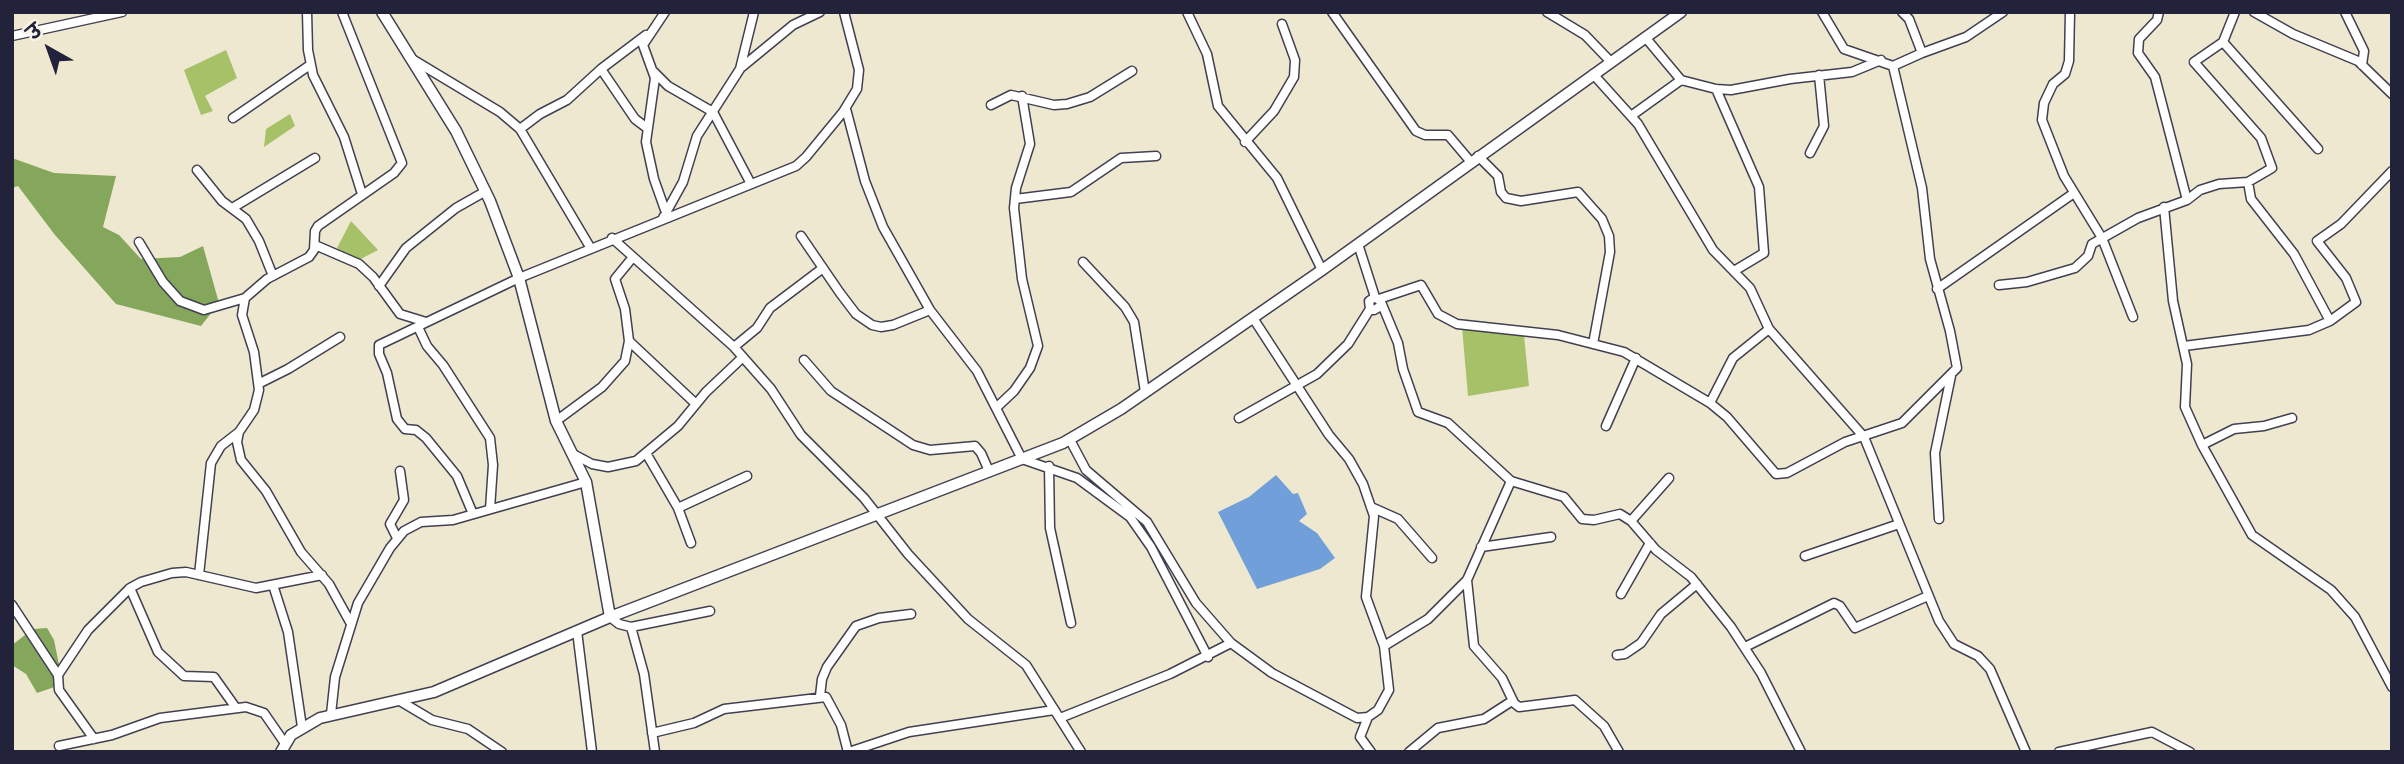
<!DOCTYPE html>
<html>
<head>
<meta charset="utf-8">
<style>
  body { margin:0 }
  #map { position:relative; width:2404px; height:764px; overflow:hidden; background:#efe8d0; font-family:"Architects Daughter","Playpen Sans Deva",sans-serif }
  canvas { display:block }
  .frame { position:absolute; inset:0; border:14px solid #22223b; pointer-events:none }
  .north { position:absolute; left:14px; top:14px; width:70px; height:70px; -webkit-text-stroke:5px #f7f3e8; paint-order:stroke; rotate:320deg; font-size:19px; font-weight:700; line-height:28px; text-align:center; color:#22223b }
  .north::after { content:''; display:block; margin:auto; width:24px; height:32px; background:#22223b; clip-path:polygon(50% 0,100% 100%,50% 72%,0 100%) }
</style>
</head>
<body>
<div id="map">
<canvas width="2404" height="764"></canvas>
<div class="frame"></div>
<div class="north">उ</div>
</div>
<script>
const ctx = document.querySelector('canvas').getContext('2d');
ctx.lineJoin = 'round';
function fillPath(path, color) {
  ctx.fillStyle = color;
  ctx.fill(path, 'evenodd');
}
function poly(rows) {
  const path = new Path2D();
  for (const r of rows) {
    path.moveTo(r[0], r[1]);
    for (let i = 2; i < r.length; i += 2) path.lineTo(r[i], r[i + 1]);
  }
  return path;
}
function trace(path, color, width, dash) {
  ctx.strokeStyle = color;
  ctx.lineWidth = width;
  ctx.lineCap = dash ? 'butt' : 'round';
  ctx.setLineDash(dash || []);
  ctx.stroke(path);
}
fillPath(poly([
  [226,50,237,78,205,96,213,111,201,115,184,70],
  [290,114,295,126,264,147,266,129],
  [351,221,378,250,357,261,337,248],
  [1462,327,1524,335,1529,386,1468,396]
]), '#a6c168');
fillPath(poly([
  [12,158,54,173,116,176,103,227,119,235,141,259,180,257,203,246,219,303,201,326,116,304,55,235,18,186,12,188],
  [47,628,54,640,63,684,37,693,26,674,12,665,12,645,33,629]
]), '#84a75c');
fillPath(poly([
  [1276,475,1293,494,1298,493,1307,514,1299,521,1317,533,1335,558,1320,569,1257,589,1218,512,1249,497]
]), '#709fd9');
const minor = poly([
  [307,12,308,50,313,75,344,137,362,194],
  [342,12,402,163,394,173,318,226,315,231,314,250,309,257,267,279,245,298,242,315,254,352,259,390,254,410,239,432,237,442,241,460,266,491,301,552,329,584,350,622],
  [1187,12,1207,54,1218,106,1277,178,1322,270],
  [1332,12,1416,131,1425,135,1448,135,1470,161],
  [1547,12,1585,35,1610,61],
  [1902,12,1909,19,1922,53,1966,37,2003,12],
  [2070,12,2069,61,2065,74,2053,84,2044,103,2042,120,2064,176,2102,238,2133,317],
  [2159,12,2157,20,2139,39,2138,53,2155,77,2187,200],
  [2254,12,2293,34,2358,61,2392,94],
  [2345,12,2364,51,2362,65],
  [12,36,122,12],
  [1645,37,1681,80,1716,89,1731,90,1790,79,1852,72,1881,60],
  [2223,42,2318,149],
  [412,59,500,112,520,129,590,247],
  [1893,66,1922,53],
  [742,67,793,25,820,12],
  [601,69,635,119,647,128],
  [654,72,668,86,713,112,751,184],
  [1593,74,1638,124,1713,250,1750,288,1769,329,1864,437,1939,621,1954,644,1978,656,1990,669,2026,752],
  [1716,89,1759,187,1764,253,1734,271],
  [991,105,1011,95,1054,105,1067,104,1090,97,1132,71],
  [846,109,865,181,883,227,930,310,977,371,1022,459,1077,478,1130,517,1151,547,1208,657],
  [1631,116,1681,80],
  [233,118,310,65],
  [520,129,540,114,567,100,601,69,646,35],
  [1245,142,1274,111,1294,77,1295,60,1282,24],
  [1810,153,1824,126,1819,75],
  [1478,156,1498,176,1501,192,1506,198,1521,201,1578,192,1602,219,1609,236,1610,252,1593,344],
  [197,170,222,201,246,219,259,241,273,276],
  [2248,182,2251,199,2294,254,2330,321],
  [1015,199,1071,192,1121,158,1156,156],
  [234,207,315,158],
  [2164,207,2173,301,2187,364,2185,407,2202,445,2252,535,2331,590,2355,617,2392,687],
  [665,210,654,179,646,142,655,78,643,45,665,12],
  [663,218,683,182,697,136,740,69,754,12],
  [801,236,840,293,856,314,872,325,881,327,893,325,930,310],
  [612,238,734,347,771,389,801,435,864,498,908,554,968,619,1026,665,1081,752],
  [139,242,163,282,180,301,204,310,245,298],
  [1358,244,1375,297],
  [315,245,359,264,373,277,400,314,426,322],
  [1083,262,1125,307,1134,322,1145,392],
  [1999,285,2027,282,2075,268,2088,256,2092,244,2138,218,2187,200,2200,190,2219,184,2248,182,2272,168,2261,138,2194,62,2223,42,2235,12],
  [379,286,406,248,456,208,486,191],
  [1937,289,2074,193],
  [1379,299,1421,285,1438,314,1457,324,1558,335,1624,352,1710,403,1727,417,1776,474,1787,473,1845,442,1902,423,1957,368,1950,331,1930,259,1922,188,1893,66,1844,49,1822,12],
  [1381,306,1374,310,1370,309,1369,301,1375,297,1381,302,1398,343,1403,369,1418,412,1448,423,1511,481,1564,497,1582,519,1594,520,1620,514,1631,521,1656,550,1691,577,1731,627,1761,673,1801,752],
  [418,327,427,346,443,365,490,438,493,465,490,509],
  [629,341,696,404],
  [2184,346,2309,330,2330,321,2356,302,2346,278,2317,241,2341,224,2392,171],
  [734,347,757,328,770,308,823,268],
  [804,360,831,391,913,445,930,450,975,446,981,453,989,471],
  [260,383,288,369,340,337],
  [1710,403,1733,358,1769,329],
  [997,407,1014,391,1030,368,1038,346,1022,279,1014,208,1016,188,1030,144,1022,96],
  [1239,418,1317,374,1348,344,1370,309],
  [556,421,602,387,625,361,629,341,625,309,615,279,633,257],
  [1606,426,1636,358],
  [1070,440,1086,470,1147,522,1196,603,1231,643,1272,673,1357,718,1368,717,1378,710,1389,690,1384,646,1366,597,1374,516,1363,484,1349,459,1329,435,1253,318],
  [2202,445,2234,429,2264,426,2292,418],
  [646,453,678,508,691,543],
  [575,455,592,464,608,467,636,461,678,426,706,392,743,357],
  [1049,466,1050,528,1071,623],
  [1371,507,1398,519,1432,558],
  [678,508,747,476],
  [473,514,457,476,426,438,416,430,405,429,397,419,387,373,379,354,379,345,519,278,796,166,806,157,843,112,857,89,859,70,844,12],
  [1939,519,1935,453,1951,376],
  [1631,521,1669,478],
  [397,538,390,524,404,500,400,471],
  [1481,547,1551,537],
  [1805,556,1899,524],
  [199,575,211,463,221,446,239,432],
  [1467,580,1474,646,1502,678,1514,703,1519,707,1575,700,1604,726,1619,752],
  [273,585,288,632,302,727],
  [130,588,158,652,184,676,214,677,236,708],
  [1621,594,1650,543],
  [12,605,58,675],
  [610,617,619,624,631,627,710,611],
  [631,627,644,674,655,752],
  [577,631,592,752],
  [1384,646,1428,619,1467,580,1511,481],
  [1745,647,1834,603,1840,606,1855,628,1928,596],
  [1617,655,1625,654,1641,643,1661,614,1697,584],
  [820,696,822,679,827,667,856,626,879,618,911,614],
  [400,701,432,720,468,729,502,752],
  [331,714,335,677,358,603,390,548,404,531,421,522,453,520,586,482],
  [1368,717,1360,737,1371,752],
  [1060,718,1170,674,1231,643],
  [652,733,694,723,724,709,826,697,841,725,848,752],
  [94,739,59,690,58,675,88,630,130,588,141,582,172,573,186,572,256,588,322,575],
  [59,746,112,735,160,718,246,707,264,713,284,742],
  [849,752,909,732,1054,710],
  [1409,752,1438,728,1484,719,1512,701],
  [2059,752,2152,732,2190,752]
]);
const tertiary = poly([
  [382,12,456,131,490,201,519,278,556,421,586,482,610,617],
  [281,752,291,735,320,718,434,692,610,617,1063,443,1121,409,1322,270,1681,12]
]);
trace(minor, '#414051', 11);
trace(tertiary, '#414051', 13);
trace(minor, '#fff', 8);
trace(tertiary, '#fff', 10);
</script>
</body>
</html>
